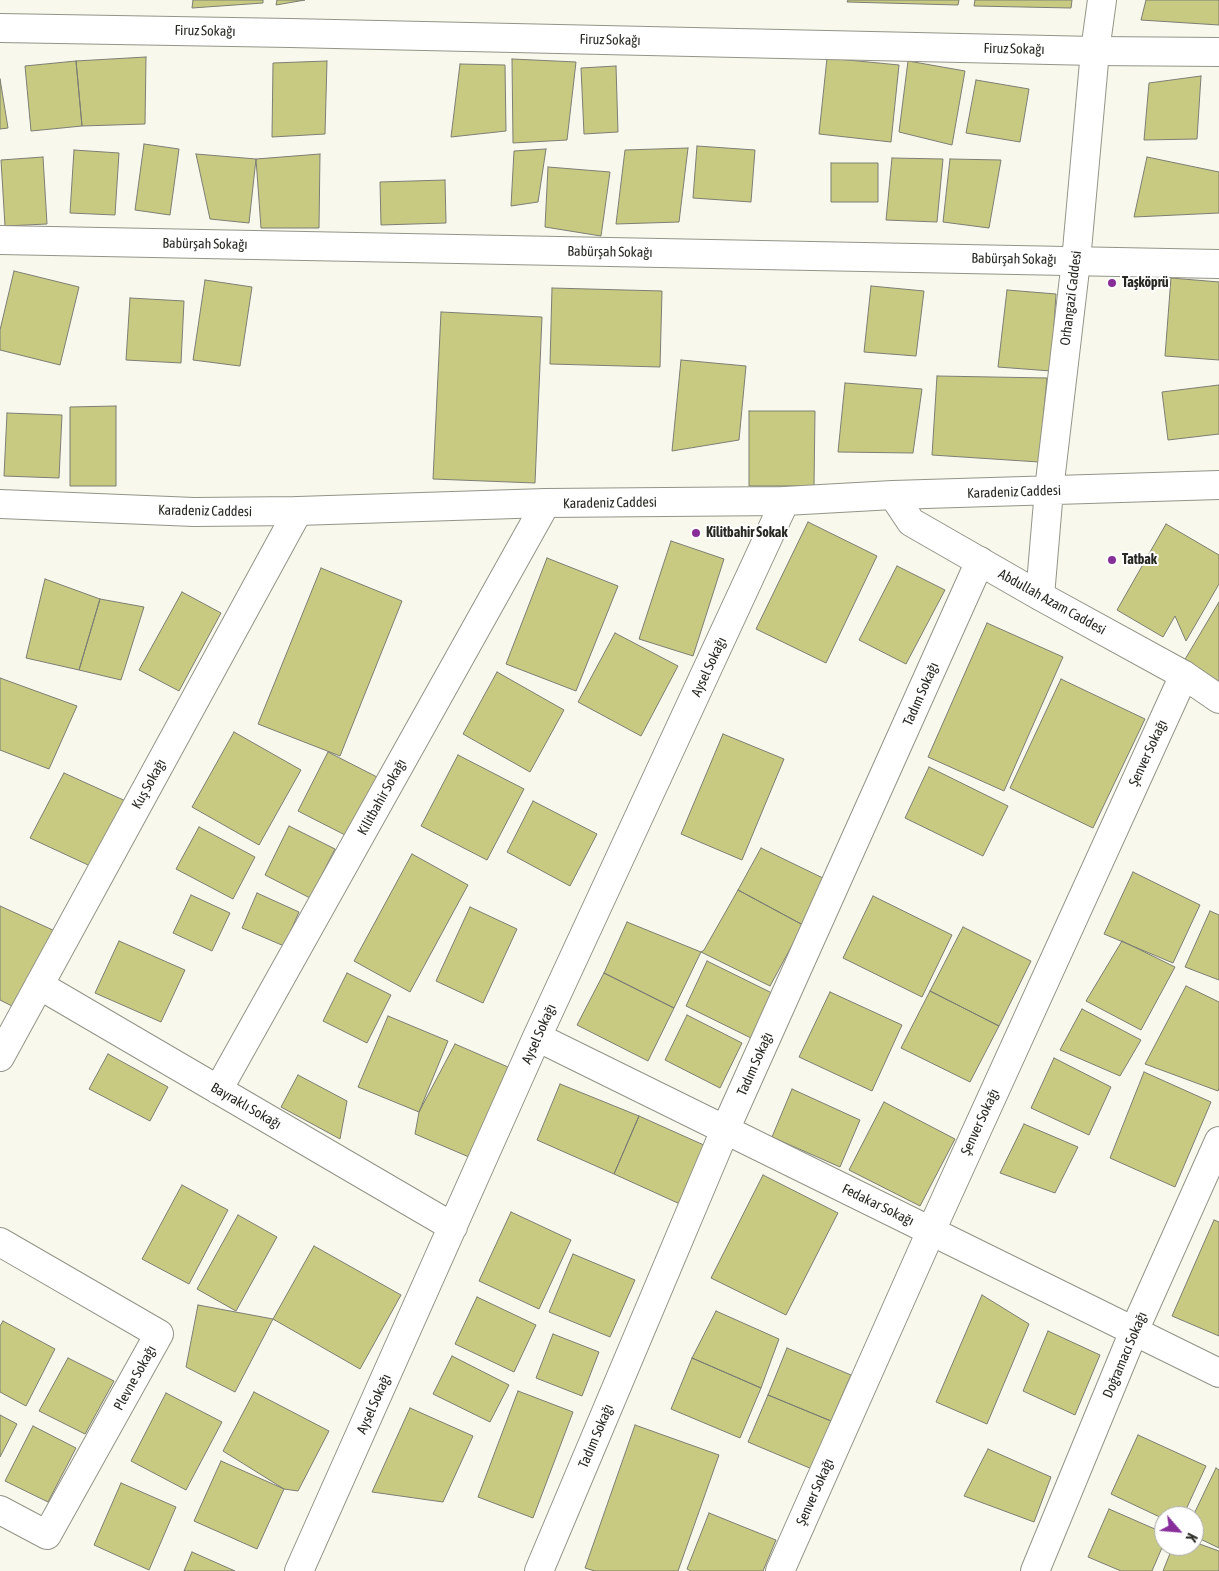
<!DOCTYPE html>
<html>
<head>
<meta charset="utf-8">
<style>
  body { margin:0 }
  #map { position:relative; width:1219px; height:1571px; overflow:hidden; background:#f8f9ec; font-family:"Asap Condensed",sans-serif }
  canvas { display:block }
  .north { position:absolute; left:1154px; top:1506px; width:50px; height:50px; box-sizing:border-box; background:#fff; border:1px solid #a9a9a7; border-radius:50%; rotate:117deg; font-size:14px; font-weight:700; line-height:20px; text-align:center; color:#292924 }
  .north::after { content:''; display:block; margin:auto; width:18px; height:22px; background:#872e9a; clip-path:polygon(50% 0,100% 100%,50% 72%,0 100%) }
</style>
</head>
<body>
<div id="map">
<canvas width="1219" height="1571"></canvas>
<div class="north">K</div>
</div>
<script>
const ctx = document.querySelector('canvas').getContext('2d');
ctx.lineJoin = 'round';
function fillPath(path, color) {
  ctx.fillStyle = color;
  ctx.fill(path, 'evenodd');
}
function poly(rows) {
  const path = new Path2D();
  for (const r of rows) {
    path.moveTo(r[0], r[1]);
    for (let i = 2; i < r.length; i += 2) path.lineTo(r[i], r[i + 1]);
  }
  return path;
}
function trace(path, color, width, dash) {
  ctx.strokeStyle = color;
  ctx.lineWidth = width;
  ctx.lineCap = dash ? 'butt' : 'round';
  ctx.setLineDash(dash || []);
  ctx.stroke(path);
}
function label(font, color, halo, rows, align = 'center') {
  ctx.font = font + ' "Asap Condensed",sans-serif';
  ctx.lineWidth = 4;
  ctx.setLineDash([]);
  ctx.textBaseline = 'middle';
  ctx.strokeStyle = halo;
  ctx.fillStyle = color;
  for (const [text, x, y, turn = 0] of rows) {
    ctx.save();
    ctx.translate(x, y);
    ctx.rotate((+turn || 0) * Math.PI / 180);
    ctx.textAlign = isNaN(turn) ? turn : align;
    if (halo) ctx.strokeText(text, 0, 0);
    ctx.fillText(text, 0, 0);
    ctx.restore();
  }
}
const building = poly([
  [193,0,263,0,263,3,192,8,193,0],
  [277,0,305,0,276,5,277,0],
  [848,0,959,0,958,5,847,2,848,0],
  [975,0,1072,0,1071,8,974,6,975,0],
  [1146,0,1219,0,1219,25,1141,20,1146,0],
  [146,57,145,124,82,126,76,61,146,57],
  [827,58,899,65,891,142,819,134,827,58],
  [512,59,576,62,567,140,513,143,512,59],
  [76,61,82,126,31,131,25,66,76,61],
  [327,61,325,134,272,137,273,63,327,61],
  [908,61,965,71,952,145,899,132,908,61],
  [460,64,505,65,506,131,451,137,460,64],
  [616,66,618,132,584,134,581,68,616,66],
  [1201,76,1197,139,1144,140,1149,83,1201,76],
  [0,79,8,128,0,129,0,79],
  [976,80,1029,89,1020,142,966,133,976,80],
  [144,144,179,149,170,215,135,210,144,144],
  [697,146,755,150,751,202,693,198,697,146],
  [688,148,679,222,616,224,625,150,688,148],
  [546,149,538,202,511,206,514,151,546,149],
  [74,150,119,153,115,215,70,213,74,150],
  [196,154,256,159,249,223,210,219,196,154],
  [320,154,319,228,261,228,256,159,320,154],
  [43,157,47,224,5,226,1,160,43,157],
  [1147,157,1219,172,1219,213,1134,217,1147,157],
  [892,158,943,159,937,222,886,220,892,158],
  [950,159,1001,160,989,228,943,222,950,159],
  [831,163,878,163,878,202,831,202,831,163],
  [548,167,610,172,601,236,545,227,548,167],
  [445,180,446,223,381,225,380,182,445,180],
  [14,271,79,287,60,365,0,350,0,330,14,271],
  [1171,278,1219,282,1219,360,1165,356,1171,278],
  [205,280,252,287,240,366,193,360,205,280],
  [871,286,924,291,916,356,864,352,871,286],
  [552,288,662,291,660,367,550,364,552,288],
  [1007,290,1056,294,1051,371,998,367,1007,290],
  [130,298,184,301,181,363,126,360,130,298],
  [441,312,542,317,535,483,433,479,441,312],
  [681,360,746,366,739,440,672,451,681,360],
  [937,376,1047,378,1039,462,932,455,937,376],
  [845,383,922,389,913,453,838,452,845,383],
  [1219,385,1219,434,1168,440,1162,392,1219,385],
  [116,406,116,486,70,486,70,407,116,406],
  [749,411,815,411,814,486,749,486,749,411],
  [7,413,62,415,59,478,4,476,7,413],
  [808,522,877,556,826,663,756,629,808,522],
  [1166,524,1219,555,1219,584,1186,641,1175,616,1163,637,1117,610,1166,524],
  [671,541,724,559,693,656,639,639,671,541],
  [547,558,618,586,576,691,506,664,547,558],
  [897,566,945,590,906,664,859,640,897,566],
  [321,568,402,601,340,756,258,724,321,568],
  [45,579,100,599,79,670,26,658,45,579],
  [182,592,221,613,179,691,139,670,182,592],
  [100,599,144,607,121,680,79,670,100,599],
  [1219,602,1219,682,1184,661,1219,602],
  [987,623,1063,657,1004,791,928,757,987,623],
  [615,633,678,666,641,736,578,702,615,633],
  [497,672,564,710,530,772,463,734,497,672],
  [0,678,77,706,49,769,0,750,0,678],
  [1061,679,1145,719,1093,828,1010,788,1061,679],
  [234,732,301,770,259,845,192,807,234,732],
  [723,734,784,759,742,860,681,834,723,734],
  [328,752,377,777,347,836,298,811,328,752],
  [458,755,524,789,487,860,421,826,458,755],
  [929,767,1008,806,983,856,905,818,929,767],
  [64,773,130,803,101,871,30,838,64,773],
  [533,801,597,834,570,886,507,852,533,801],
  [289,826,335,849,310,898,265,875,289,826],
  [199,827,255,857,233,899,176,869,199,827],
  [761,848,827,880,803,925,738,890,761,848],
  [412,854,468,885,410,992,354,961,412,854],
  [1133,872,1200,905,1173,963,1104,934,1133,872],
  [738,890,803,925,770,986,701,952,704,950,738,890],
  [257,893,299,912,284,946,242,928,257,893],
  [191,895,230,913,212,951,173,933,191,895],
  [873,896,952,935,922,997,843,958,873,896],
  [0,906,55,931,14,1007,0,1000,0,906],
  [470,907,517,929,483,1003,436,981,470,907],
  [1210,911,1219,915,1219,980,1185,967,1210,911],
  [627,922,701,952,674,1008,604,973,627,922],
  [963,927,1031,961,999,1026,930,991,963,927],
  [119,941,185,970,161,1022,95,993,119,941],
  [1122,941,1175,967,1141,1030,1086,1001,1122,941],
  [707,961,774,994,753,1039,686,1006,707,961],
  [347,973,391,995,367,1043,323,1021,347,973],
  [604,973,674,1008,648,1061,577,1025,604,973],
  [1186,986,1219,1002,1219,1088,1218,1091,1145,1064,1186,986],
  [930,991,999,1026,970,1082,901,1048,930,991],
  [830,992,902,1025,872,1091,799,1057,830,992],
  [1082,1009,1141,1040,1120,1076,1060,1050,1082,1009],
  [687,1015,742,1043,720,1088,665,1060,687,1015],
  [388,1016,448,1041,419,1112,358,1087,388,1016],
  [455,1044,508,1067,469,1157,415,1134,419,1112,455,1044],
  [108,1054,168,1087,150,1121,89,1089,108,1054],
  [1054,1058,1111,1087,1089,1135,1031,1108,1054,1058],
  [1144,1072,1211,1102,1175,1187,1110,1158,1144,1072],
  [298,1075,347,1101,340,1139,281,1107,298,1075],
  [560,1084,639,1116,614,1174,537,1140,560,1084],
  [792,1089,860,1120,840,1167,772,1137,792,1089],
  [884,1102,955,1139,920,1206,849,1170,884,1102],
  [639,1116,706,1146,680,1204,614,1174,639,1116],
  [1024,1124,1078,1147,1055,1193,1000,1173,1024,1124],
  [763,1175,838,1213,786,1315,711,1278,763,1175],
  [182,1185,228,1210,189,1284,142,1259,182,1185],
  [511,1212,571,1240,539,1309,479,1281,511,1212],
  [238,1215,277,1237,236,1311,197,1289,238,1215],
  [1214,1220,1219,1222,1219,1336,1172,1316,1214,1220],
  [314,1246,401,1295,360,1369,273,1319,314,1246],
  [573,1254,635,1280,610,1337,549,1312,573,1254],
  [982,1295,1029,1324,987,1424,936,1402,982,1295],
  [477,1297,536,1325,514,1372,455,1344,477,1297],
  [198,1305,273,1319,235,1392,186,1367,198,1305],
  [716,1311,779,1339,761,1388,692,1358,716,1311],
  [3,1321,55,1349,26,1406,0,1392,0,1326,3,1321],
  [1048,1331,1100,1355,1075,1415,1023,1391,1048,1331],
  [553,1334,599,1352,582,1396,536,1378,553,1334],
  [787,1348,851,1375,831,1421,768,1395,787,1348],
  [452,1356,509,1385,490,1422,433,1394,452,1356],
  [68,1358,114,1381,85,1434,39,1411,68,1358],
  [692,1358,761,1388,740,1438,671,1409,692,1358],
  [518,1391,573,1412,533,1518,478,1497,518,1391],
  [254,1392,329,1431,298,1491,284,1489,223,1451,254,1392],
  [166,1393,222,1422,186,1490,131,1461,166,1393],
  [768,1395,831,1421,812,1469,748,1442,768,1395],
  [410,1408,473,1436,443,1502,372,1492,410,1408],
  [0,1415,17,1424,0,1457,0,1415],
  [635,1425,719,1455,678,1571,595,1571,585,1568,635,1425],
  [33,1426,76,1448,48,1502,5,1481,33,1426],
  [1138,1435,1206,1466,1183,1516,1164,1516,1164,1519,1111,1494,1138,1435],
  [988,1449,1051,1477,1034,1522,964,1496,988,1449],
  [221,1461,284,1489,257,1549,194,1521,221,1461],
  [1216,1468,1219,1470,1219,1548,1194,1536,1193,1516,1216,1468],
  [121,1483,176,1507,149,1570,94,1545,121,1483],
  [1109,1509,1164,1533,1164,1543,1152,1571,1121,1571,1088,1557,1109,1509],
  [709,1513,776,1540,763,1571,691,1571,687,1569,709,1513],
  [1194,1542,1219,1551,1219,1571,1163,1571,1173,1546,1194,1546,1194,1542],
  [192,1552,235,1571,184,1571,192,1552]
]);
fillPath(building, '#c8ca82');
trace(building, '#7d7e73', 1);
const street = poly([
  [0,28,290,33,1095,51,1219,52],
  [0,240,1219,264],
  [39,985,453,1227],
  [537,1037,1219,1373],
  [0,1057,298,511],
  [218,1090,546,503],
  [0,1242,159,1334,47,1535,0,1510],
  [299,1571,537,1037,785,501],
  [539,1571,725,1130,980,561],
  [780,1571,931,1231,1184,675],
  [1035,1571,1134,1331,1219,1141]
]);
const secondary = poly([
  [893,495,911,522,1040,596,1184,675,1219,699],
  [0,504,194,512,298,511,546,503,785,501,893,495,1219,485],
  [1040,596,1049,490,1076,261,1095,51,1102,0]
]);
trace(street, '#939488', 30);
trace(secondary, '#939488', 30);
trace(street, '#fff', 28);
trace(secondary, '#fff', 28);
for (const [x, y, r, color] of [
  [1112,283,5,"#872e9a"],
  [696,533,5,"#872e9a"],
  [1112,560,5,"#872e9a"]
]) {
  const dot = new Path2D();
  dot.arc(x, y, r, 0, 2 * Math.PI);
  ctx.fillStyle = color;
  ctx.fill(dot);
  trace(dot, '#fff', 2);
}
label('14px', '#292924', '#fff', [
  ["Firuz Sokağı",205,31,1],
  ["Firuz Sokağı",610,40,1],
  ["Firuz Sokağı",1014,49,1],
  ["Babürşah Sokağı",205,244,1],
  ["Babürşah Sokağı",610,252,1],
  ["Babürşah Sokağı",1014,259,1],
  ["Orhangazi Caddesi",1071,298,-83],
  ["Karadeniz Caddesi",1014,492,-2],
  ["Karadeniz Caddesi",610,503,-1],
  ["Karadeniz Caddesi",205,511,1],
  ["Abdullah Azam Caddesi",1052,602,29],
  ["Aysel Sokağı",709,667,-65],
  ["Tadım Sokağı",921,694,-66],
  ["Şenver Sokağı",1148,753,-65],
  ["Kuş Sokağı",149,784,-61],
  ["Kilitbahir Sokağı",382,797,-61],
  ["Aysel Sokağı",539,1034,-66],
  ["Tadım Sokağı",755,1064,-66],
  ["Bayraklı Sokağı",246,1106,30],
  ["Şenver Sokağı",980,1122,-65],
  ["Fedakar Sokağı",878,1205,26],
  ["Doğramacı Sokağı",1125,1355,-67],
  ["Plevne Sokağı",135,1378,-61],
  ["Aysel Sokağı",374,1404,-66],
  ["Tadım Sokağı",596,1436,-67],
  ["Şenver Sokağı",815,1492,-66]
]);
label('bold 14px', '#292924', '#fff', [
  ["Taşköprü",1122,283],
  ["Kilitbahir Sokak",706,533],
  ["Tatbak",1122,560]
], 'left');
</script>
</body>
</html>
